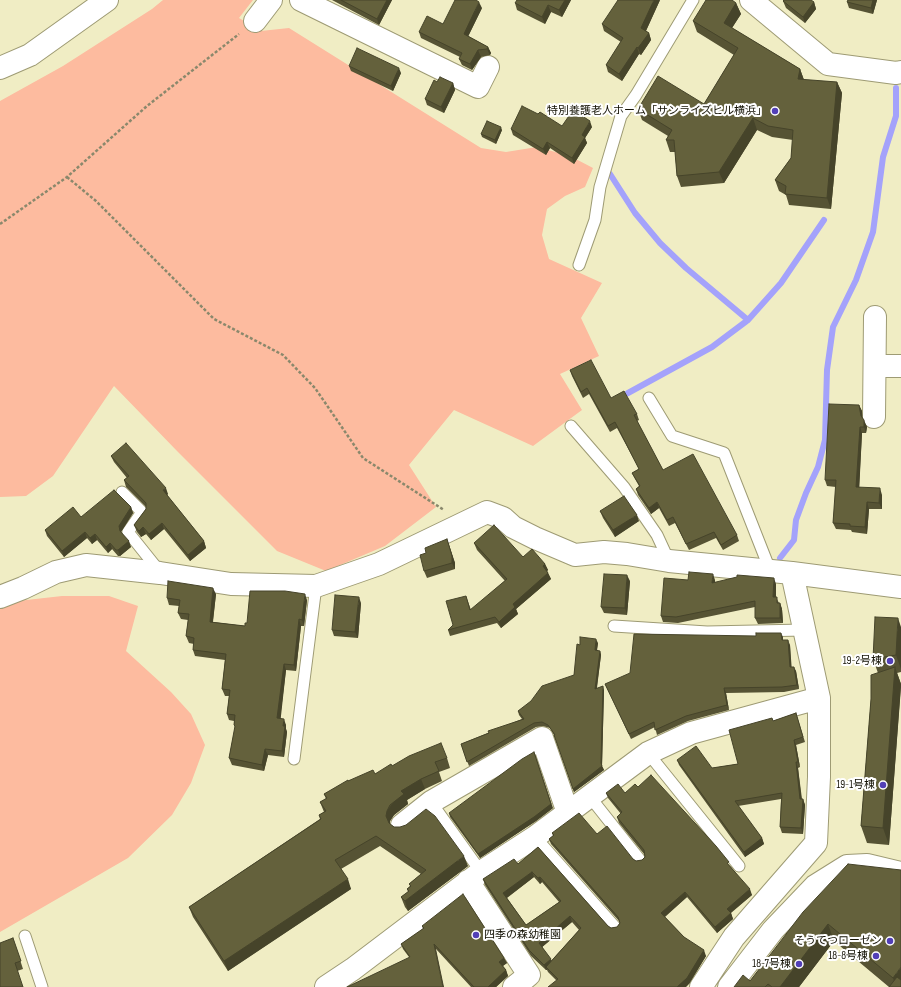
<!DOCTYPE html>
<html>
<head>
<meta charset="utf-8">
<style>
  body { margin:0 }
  canvas { display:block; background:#f0edc4 }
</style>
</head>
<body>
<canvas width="901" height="987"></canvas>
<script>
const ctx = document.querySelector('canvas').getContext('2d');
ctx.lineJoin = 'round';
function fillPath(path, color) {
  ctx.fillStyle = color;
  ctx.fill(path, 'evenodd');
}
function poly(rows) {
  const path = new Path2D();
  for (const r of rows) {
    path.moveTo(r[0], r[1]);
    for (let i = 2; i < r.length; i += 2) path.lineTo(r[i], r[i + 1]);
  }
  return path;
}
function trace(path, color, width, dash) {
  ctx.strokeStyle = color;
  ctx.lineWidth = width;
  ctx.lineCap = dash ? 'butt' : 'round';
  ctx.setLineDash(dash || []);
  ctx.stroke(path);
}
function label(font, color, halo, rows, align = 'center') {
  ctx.font = font + ' "Sofia Sans Condensed","Noto Sans JP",sans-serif';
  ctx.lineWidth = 4;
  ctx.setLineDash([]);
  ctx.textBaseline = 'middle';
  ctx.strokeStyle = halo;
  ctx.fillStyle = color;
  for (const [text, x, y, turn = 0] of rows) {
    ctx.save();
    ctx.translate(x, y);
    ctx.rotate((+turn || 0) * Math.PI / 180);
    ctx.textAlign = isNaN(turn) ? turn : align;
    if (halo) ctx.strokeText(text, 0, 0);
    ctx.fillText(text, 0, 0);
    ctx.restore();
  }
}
fillPath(poly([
  [163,0,253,0,239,18,261,31,289,28,481,148,506,152,537,147,570,156,593,168,585,187,565,196,547,209,542,235,549,259,602,283,581,318,599,356,560,374,582,410,533,446,454,410,409,465,436,507,385,546,326,571,277,551,178,452,114,386,53,476,26,496,0,497,0,101,63,66,152,9],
  [62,596,109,596,138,606,126,651,171,692,191,714,205,745,191,783,172,815,128,858,0,932,0,603]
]), '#fdbb9f');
trace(poly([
  [610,174,635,213,660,243,686,268,748,320],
  [628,393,712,347,748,320,781,283,824,220],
  [780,558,794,540,796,520,806,493,818,467,825,440,827,370,833,327,856,280,873,232,883,157,896,116,896,88]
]), '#a4a2fb', 6);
const lane = poly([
  [579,265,595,220,600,187,621,116,636,95,693,0],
  [649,398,672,436,724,453,770,570],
  [571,426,624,487,657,535,669,561],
  [122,492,142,512,128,532,160,572],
  [614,626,707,632,804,630],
  [648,753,739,866],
  [294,759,316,586],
  [590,797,640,860],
  [431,802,481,872],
  [535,837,615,927],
  [25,936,42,987]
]);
const street = poly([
  [301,0,478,87,488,67],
  [751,0,828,64,896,73,901,72],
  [255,21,271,0],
  [875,366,901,366],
  [874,417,875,317],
  [0,597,23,588,56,572,86,565,160,573,231,584,316,586,379,564,487,512,503,518,513,527,535,538,575,555,604,552,627,554,669,561,792,573],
  [402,825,431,802,542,738,568,813],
  [468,881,529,975,514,987],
  [326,987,353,969,481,872,535,837,648,753,691,733,819,698],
  [701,987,734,937,816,843,819,777,819,698,792,573,901,587],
  [729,987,773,930,815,886,847,866,867,865,901,873]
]);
const secondary = poly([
  [0,68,30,55,107,0]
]);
trace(lane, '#9e9b74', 13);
trace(street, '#9e9b74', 24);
trace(secondary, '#9e9b74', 24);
trace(poly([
  [67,177,96,201,214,319,283,355,315,388,363,458,444,510],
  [0,224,67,177,147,106,239,34]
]), '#8a886c', 2.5, [3, 2]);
trace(lane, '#fff', 11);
trace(street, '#fff', 22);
trace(secondary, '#fff', 22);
fillPath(poly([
  [332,0,392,0,379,25],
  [571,0,562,17,551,12,545,24,517,10,515,3],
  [660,0,646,31,649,33,651,40,641,55,639,54,622,81,608,72,606,65,621,42,604,31,602,24],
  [848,0,877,0,873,14,849,8,847,2],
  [783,1,814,2,816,9,805,23,786,8],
  [736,3,741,14,732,28,800,69,804,80,837,82,842,93,831,209,789,205,786,195,779,191,775,180,791,158,793,140,772,137,757,130,724,183,681,187,677,176,675,152,670,152,666,140,668,136,642,120,638,109,704,104,734,55,697,32,693,21],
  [482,8,468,36,488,47,491,53,490,55,481,57,472,70,462,65,459,59,460,57,421,38,419,32,443,24],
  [349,66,401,73,393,91,351,71],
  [437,82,453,83,455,90,444,113,427,105,425,99],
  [562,126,592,127,585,138,587,143,574,164,550,148,546,155,513,135,511,129],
  [502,130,496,144,482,137,481,134],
  [570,370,611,398,637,414,639,420,637,421,663,470,737,535,739,541,723,550,716,538,689,550,675,523,669,526,659,508,651,514,638,495,636,489,639,486,635,479,632,473,639,469,617,428,610,432,589,394,583,398,572,376],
  [859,405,862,411,862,418,867,427,866,433,862,433,859,487,882,495,882,509,869,509,867,534,852,532,851,530,836,529,833,523,836,487,827,486,825,480],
  [111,456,168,494,167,495,204,541,206,548,190,561,164,529,151,540,146,534,141,537,137,532,134,525,146,509,146,507,126,487,124,480,127,478,114,462],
  [131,507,133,513,121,532,131,547,120,556,118,556,112,549,108,553,97,540,92,544,87,538,64,557,47,536,45,530,81,517],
  [600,511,639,521,615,537,603,518],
  [447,539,455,563,455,569,427,578,424,571],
  [474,543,523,557,545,564,548,570,547,571,551,579,516,609,518,614,501,628,497,623,450,636,448,630,453,625,466,596,471,610,505,581,477,550],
  [688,580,715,580,715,582,776,584,776,597,779,603,780,603,782,609,783,623,758,624,755,618,755,607,678,623,663,622,661,616],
  [630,581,627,615,604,613,601,607],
  [216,594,213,622,245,626,247,623,307,600,304,626,301,626,296,671,286,670,280,719,286,725,286,729,287,732,284,757,268,755,264,771,232,765,229,758,235,727,234,725,234,721,229,720,227,714,229,696,225,696,222,689,225,660,195,656,193,650,194,644,189,643,186,636,188,620,181,619,178,613,179,606,169,605,167,598],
  [361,603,358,638,334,636,332,630],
  [901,627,901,672,897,673,901,684,889,845,867,843,861,826,871,699,878,673,873,659],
  [783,637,783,640,790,645,791,667,796,671,799,689,784,692,726,693,729,710,688,721,657,735,655,727,631,739,605,684],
  [598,643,597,651,600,651,601,655,597,688,604,690,602,766,604,770,574,792,554,735,550,728,543,726,536,727,469,766,461,744,522,719,519,715,518,711,574,675,580,645],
  [796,713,805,742,796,745,800,767,798,768,802,799,803,799,805,805,803,834,782,833,780,827,781,799,738,806,762,838,764,844,745,857,679,765,677,760,712,768,738,764,773,721],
  [447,758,450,768,439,772,442,781,425,789,407,800,408,804,394,815,390,821,390,824,394,827,468,866,408,911,405,907,401,897,408,892,407,889,410,886,409,884,421,874,380,846,341,869,351,889,228,971,193,917,189,907,320,819,319,815,324,812,320,802,326,799,324,794,348,781,375,774,392,766],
  [638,787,731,867,752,895,731,913,733,919,717,933,687,897,665,917,684,937,706,956,689,984,556,980,548,972,547,970,546,970,531,956,485,885,483,879,518,864,538,847,608,926,611,928,617,927,620,923,619,921,551,844,549,839,553,836,552,833,597,834,636,861,642,860,645,857,644,854,619,823,617,817,621,814,608,798,606,793,625,793],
  [534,877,540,884,542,882,559,902,526,925,507,898],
  [572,922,579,930,551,961,542,947],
  [553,808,536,821,480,858,450,817,449,813],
  [848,864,901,987,889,987,834,941,799,987,734,987,750,981],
  [422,926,504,958,507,963,503,966,506,970,508,976,496,987,471,987,436,949,409,957,403,949,401,944,423,929],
  [13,938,23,969,17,971,0,987]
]), '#565334');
fillPath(poly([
  [387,0,392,0,379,25,377,19],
  [565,0,571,0,562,17,559,10],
  [654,0,660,0,644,35,641,28],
  [873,0,877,0,873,14,871,8],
  [479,2,482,8,466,41,464,34],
  [814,2,816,9,805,23,803,17],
  [736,3,741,14,728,34,724,23],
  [548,5,551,12,545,24,542,17],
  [649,33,651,40,641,55,638,48],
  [488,47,491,53,490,55,487,49],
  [637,47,639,54,622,81,619,74],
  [478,50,481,57,472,70,470,64],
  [399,68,401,73,393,91,391,86],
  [800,69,804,80,798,79],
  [837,82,842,93,831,209,827,198],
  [453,83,455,90,444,113,441,107],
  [753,118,757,130,724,183,719,172],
  [590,121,592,127,585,138,587,143,574,164,572,158,582,135],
  [501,127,502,130,496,144,495,140],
  [547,142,550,148,546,155,543,149],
  [859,405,862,411,863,423,861,416],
  [864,420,867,427,866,433,864,427],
  [860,427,862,433,859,493,856,487],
  [166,488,168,494,165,497,163,490],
  [880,488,882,495,882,509,879,503],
  [657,502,659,508,651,514,649,508],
  [867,502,869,509,867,534,865,527],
  [131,507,133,513,121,532,119,526],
  [637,515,639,521,615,537,613,530],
  [162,523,164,529,151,540,149,534],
  [143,527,146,534,141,537,139,531],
  [85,532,87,538,64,557,62,551],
  [95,534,97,540,92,544,90,538],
  [447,539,455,563,455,569,452,563],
  [129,541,131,547,120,556,118,550],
  [204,541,206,548,190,561,188,555],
  [110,543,112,549,108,553,106,547],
  [545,564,548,570,545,573,543,566],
  [548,573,551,579,516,609,518,614,501,628,499,622,513,604],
  [713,574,715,580,714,589,712,583],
  [627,575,630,581,627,615,625,608],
  [774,578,776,584,776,603,773,597],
  [213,588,216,594,212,628,210,622],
  [305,594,307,600,304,626,302,620],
  [359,597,361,603,358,638,355,632],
  [780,603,782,609,783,623,780,618],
  [898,618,901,627,901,669,896,655],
  [299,619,301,626,296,671,294,665],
  [781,633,783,637,783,645,782,640],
  [596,639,598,643,596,654,595,650],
  [788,640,790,645,792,672,790,667],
  [600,651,601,655,596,693,595,689],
  [284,664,286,670,280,725,277,718],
  [794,667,796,671,799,689,797,685],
  [895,667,901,684,901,687,889,845,883,828],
  [603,686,604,690,602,766,604,770,574,792,573,789,601,763],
  [724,688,726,693,729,710,727,705],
  [284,719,286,725,286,729,287,732,284,757,282,751],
  [794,740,796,745,800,767,798,762],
  [265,749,268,755,264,771,262,765],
  [534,752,553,808,536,821,480,858,478,854],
  [796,762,798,768,802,804,800,799],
  [421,779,425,789,407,800,408,804,394,815,390,821,390,826,386,816,387,811,401,791],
  [803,799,805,805,803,834,801,828],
  [762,838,764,844,745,857,744,852],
  [464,856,468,866,408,911,405,901],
  [532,872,534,877,505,899,503,893],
  [540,877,542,882,540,884,538,878],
  [348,879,351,889,228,971,224,961],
  [750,889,752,895,729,914,727,909],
  [685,892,687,897,663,918,661,913],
  [731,913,733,919,717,933,715,927],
  [570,916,572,922,541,948,539,943],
  [828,924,834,941,799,987,780,987],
  [434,944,436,949,444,987,443,987],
  [704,950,706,956,689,984,686,987,677,987],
  [504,958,507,963,501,967,499,962],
  [551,959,553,965,546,967,547,970,546,970,544,965],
  [901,967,901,987,896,987,893,978],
  [506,970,508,976,496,987,488,987]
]), '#46442a');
const building = poly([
  [341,0,387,0,377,19,341,0],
  [455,0,476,0,479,2,464,34,488,47,487,49,478,50,470,64,459,59,462,53,419,32,427,16,443,24,455,0],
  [517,0,565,0,559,10,548,5,542,17,515,3,517,0],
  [618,0,654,0,641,28,649,33,638,48,637,47,619,74,606,65,623,38,602,24,618,0],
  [706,0,732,0,736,3,724,23,800,69,798,79,837,82,827,198,785,194,786,186,775,180,791,158,793,130,768,126,753,118,719,172,677,176,674,140,666,140,672,130,638,109,658,76,704,104,738,48,693,21,706,0],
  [784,0,811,0,814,2,803,17,783,1,784,0],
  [848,0,873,0,871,8,847,2,848,0],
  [357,48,399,68,391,86,349,66,357,48],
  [440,77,453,83,441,107,425,99,434,80,437,82,440,77],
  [522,106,538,114,540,112,562,126,573,110,590,121,582,135,585,137,572,158,547,142,543,149,511,129,522,106],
  [487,121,501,127,495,140,481,134,487,121],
  [591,360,611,398,624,391,637,414,634,415,663,470,693,454,737,535,721,545,714,532,686,544,673,517,667,520,657,502,649,508,636,489,640,486,632,473,639,469,615,422,608,426,587,388,581,392,570,370,591,360],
  [829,404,859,405,861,416,864,420,864,427,860,427,856,487,880,488,879,503,867,502,865,527,850,526,850,524,833,523,836,480,825,480,829,404],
  [126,443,166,488,163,490,204,541,188,555,162,523,149,534,143,527,139,531,134,525,146,509,146,503,124,480,129,476,111,456,126,443],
  [114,490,131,507,119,526,120,531,129,541,118,550,116,550,110,543,106,547,95,534,90,538,85,532,62,551,45,530,73,507,81,517,114,490],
  [624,496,637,515,613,530,600,511,624,496],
  [494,525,523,557,532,549,545,564,543,566,548,573,513,604,515,607,499,622,495,617,448,630,453,625,446,601,466,596,470,610,507,579,474,543,494,525],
  [447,539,452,556,452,563,424,571,420,555,426,553,425,548,447,539],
  [689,572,713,574,712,583,737,577,737,575,774,578,773,597,777,597,777,603,780,603,780,618,755,618,755,601,676,617,661,616,664,578,688,580,689,572],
  [604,574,627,575,625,608,601,607,604,574],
  [168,581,213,588,210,622,245,626,245,623,247,623,250,591,285,591,305,594,302,620,299,619,294,665,284,664,277,718,284,719,283,726,285,726,282,751,265,749,262,765,229,758,235,726,234,725,235,715,227,714,230,690,222,689,226,654,193,650,194,638,186,636,189,614,178,613,180,600,167,598,168,581],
  [335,595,359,597,355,632,332,630,335,595],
  [875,617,898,618,896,655,873,659,875,617],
  [756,633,781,633,782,640,788,640,790,667,794,667,797,685,782,687,724,688,727,705,686,716,655,730,654,722,629,734,605,684,630,673,634,634,756,636,756,633],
  [580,637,596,639,595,650,600,651,595,689,603,686,601,763,602,766,573,789,554,735,555,735,548,725,542,722,534,723,467,762,461,744,489,733,488,731,524,719,518,711,531,701,542,686,574,675,577,644,580,645,580,637],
  [895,667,883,828,861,826,871,699,871,675,895,667],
  [796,713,803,737,794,740,798,762,796,762,800,799,803,799,801,828,780,827,782,793,735,801,762,838,744,852,677,760,696,746,712,768,738,764,729,730,772,718,773,721,796,713],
  [441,743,447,758,435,762,439,771,421,779,401,791,404,794,390,805,387,811,386,816,389,823,394,827,400,827,406,825,426,809,435,816,464,856,405,901,401,897,409,891,407,889,411,886,409,884,426,870,376,836,335,860,348,879,224,961,189,907,321,819,319,815,326,811,320,802,327,798,324,794,348,780,348,781,373,770,375,774,391,764,392,766,409,756,441,743],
  [534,752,551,804,534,817,478,854,449,813,522,759,534,752],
  [651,775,716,846,729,862,727,863,750,889,727,909,731,913,715,927,685,892,661,913,684,937,704,950,687,978,677,987,548,987,558,979,546,967,581,928,570,916,539,943,551,959,544,965,529,950,483,879,514,859,518,864,538,847,608,926,611,928,617,927,620,923,618,917,549,839,554,835,552,833,579,813,597,834,607,826,633,859,636,861,642,860,645,857,644,850,617,817,622,812,606,793,618,784,625,793,635,784,638,787,651,775],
  [532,872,538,878,540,877,561,901,526,925,503,893,532,872],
  [848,864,901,870,901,967,893,978,828,924,780,987,772,987,768,984,765,987,734,987,743,975,750,981,803,912,848,864],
  [463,894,504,958,499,962,506,970,488,987,474,987,434,944,443,987,347,987,410,957,401,944,424,928,422,926,463,894],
  [13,938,21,961,15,963,23,987,0,987,0,943,13,938],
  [897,977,901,980,901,987,889,987,897,977]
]);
fillPath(building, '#64613c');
trace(building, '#46442a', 1);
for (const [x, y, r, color] of [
  [775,111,4,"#523fb7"],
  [890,661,4,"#523fb7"],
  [883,785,4,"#523fb7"],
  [476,935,4,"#523fb7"],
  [890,941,4,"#523fb7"],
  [876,956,4,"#523fb7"],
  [799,964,4,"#523fb7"]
]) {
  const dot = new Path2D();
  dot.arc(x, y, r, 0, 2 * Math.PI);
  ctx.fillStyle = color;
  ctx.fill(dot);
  trace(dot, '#fff', 1.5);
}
label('11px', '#131104', '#fff', [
  ["特別養護老人ホーム「サンライズヒル横浜」",767,111],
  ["19-2号棟",882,661],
  ["19-1号棟",875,785],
  ["四季の森幼稚園",484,935,"left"],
  ["そうてつローゼン",882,941],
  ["18-8号棟",868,956],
  ["18-7号棟",791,964]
], 'right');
</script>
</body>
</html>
